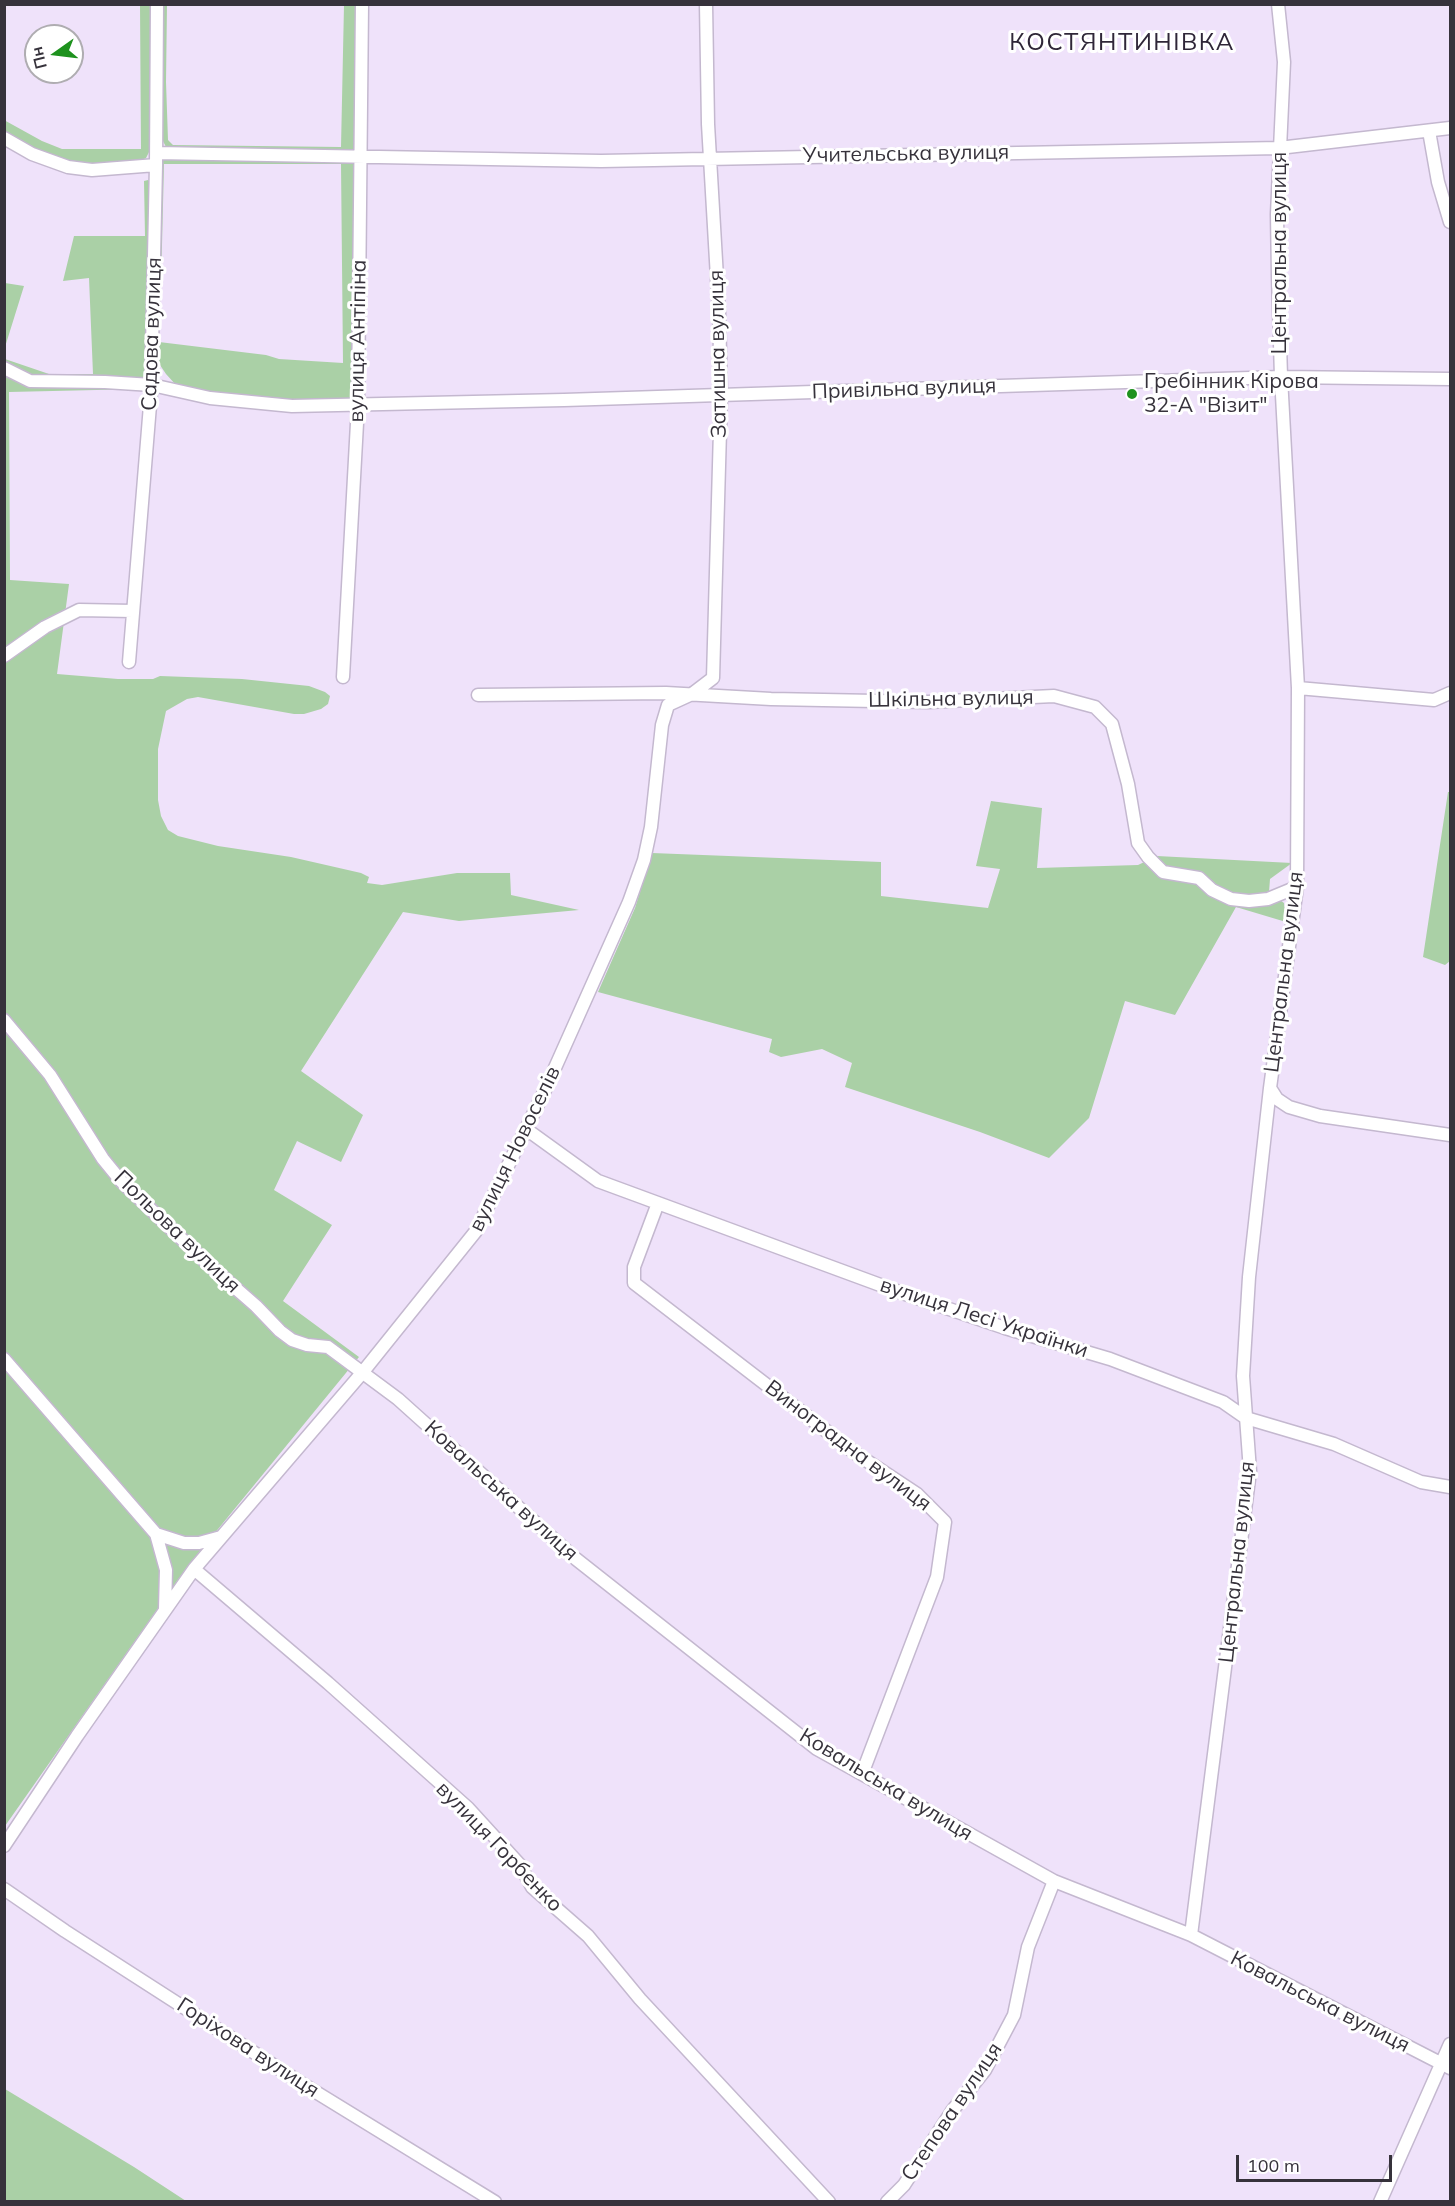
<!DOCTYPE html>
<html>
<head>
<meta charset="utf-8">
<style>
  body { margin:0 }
  #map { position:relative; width:1455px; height:2206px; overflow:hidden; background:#efe2fa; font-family:Mulish,sans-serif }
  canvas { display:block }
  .frame { position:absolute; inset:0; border:6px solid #36323b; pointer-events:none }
  .north { position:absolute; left:24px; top:24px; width:60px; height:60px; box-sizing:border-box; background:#fff; border:2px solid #afadb1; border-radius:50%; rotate:256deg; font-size:16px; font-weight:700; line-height:24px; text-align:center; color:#36323b }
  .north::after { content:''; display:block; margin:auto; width:21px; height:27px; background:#1e921e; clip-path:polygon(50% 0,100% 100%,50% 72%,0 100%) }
  .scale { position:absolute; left:1236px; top:2155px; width:156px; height:27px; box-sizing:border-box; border:3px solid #36323b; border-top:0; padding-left:8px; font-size:18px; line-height:21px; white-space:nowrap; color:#36323b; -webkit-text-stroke:4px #fff; paint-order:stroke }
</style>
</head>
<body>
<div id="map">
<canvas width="1455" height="2206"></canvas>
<div class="frame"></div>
<div class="north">Пн</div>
<div class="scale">100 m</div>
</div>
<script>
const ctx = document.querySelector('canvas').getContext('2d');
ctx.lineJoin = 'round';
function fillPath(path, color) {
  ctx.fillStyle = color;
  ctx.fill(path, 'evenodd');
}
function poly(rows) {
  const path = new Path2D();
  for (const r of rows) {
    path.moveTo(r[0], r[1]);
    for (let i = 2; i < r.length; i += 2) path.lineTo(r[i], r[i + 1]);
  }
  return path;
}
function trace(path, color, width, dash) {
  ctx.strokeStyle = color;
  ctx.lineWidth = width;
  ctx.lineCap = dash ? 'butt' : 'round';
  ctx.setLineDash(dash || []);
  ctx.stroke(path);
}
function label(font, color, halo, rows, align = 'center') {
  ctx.font = font + ' Mulish,sans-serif';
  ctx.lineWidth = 6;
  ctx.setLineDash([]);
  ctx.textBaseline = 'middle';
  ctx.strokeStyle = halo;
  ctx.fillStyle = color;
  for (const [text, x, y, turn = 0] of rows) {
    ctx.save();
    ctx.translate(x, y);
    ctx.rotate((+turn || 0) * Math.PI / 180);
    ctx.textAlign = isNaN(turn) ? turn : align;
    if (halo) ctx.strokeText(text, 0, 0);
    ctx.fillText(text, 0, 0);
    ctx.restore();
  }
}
fillPath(poly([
  [140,5,150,5,151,148,146,158,134,164,110,166,56,160,5,133,4,120,42,141,62,149,141,149],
  [163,5,167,5,166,82,168,140,173,145,341,147,344,5,357,5,356,145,354,149,174,150,166,147,163,141],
  [163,159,355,160,353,389,350,399,326,403,200,394,176,385,166,374,158,362,159,342,266,355,279,359,343,363,341,164,164,164,161,285,159,278,161,161],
  [148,180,153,185,149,368,140,389,9,392,10,580,69,584,57,674,118,679,153,679,160,676,242,679,309,686,325,692,330,696,328,704,321,709,304,714,294,714,198,697,187,699,166,711,158,749,158,800,161,816,168,830,178,836,218,846,291,857,361,873,369,877,367,883,382,885,457,873,510,873,511,895,579,910,459,921,403,912,301,1071,363,1115,341,1162,297,1141,274,1190,332,1225,283,1301,359,1357,187,1567,5,1826,5,359,49,374,93,374,89,278,63,281,74,236,145,236,144,181],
  [5,283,24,286,5,347,4,283],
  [1448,792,1450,792,1450,961,1445,965,1423,957],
  [991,801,1042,808,1037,868,1138,865,1157,856,1292,863,1270,879,1269,892,1284,903,1286,922,1236,907,1175,1015,1125,1001,1089,1118,1049,1158,980,1132,845,1087,852,1063,822,1049,781,1057,769,1052,772,1039,598,992,635,908,652,853,881,862,881,896,988,908,1000,869,976,866],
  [5,2089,134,2167,186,2201,5,2201]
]), '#aad0a6');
const minor = poly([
  [1429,131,1438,182,1450,222],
  [4,138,32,154,68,167,92,170,156,165],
  [157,153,601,161,1279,148,1450,128],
  [4,368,30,381,105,382,152,385,210,398,292,406,564,400,1281,377,1450,379],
  [4,656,45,627,79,610,133,611],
  [129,662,151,393,156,165,157,4],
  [343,677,358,405,362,4],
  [1298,688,1434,700,1450,693],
  [478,695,666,693,771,699,928,702,1054,696,1095,707,1112,724,1128,784,1138,843,1148,857,1163,872,1199,878,1212,890,1231,899,1249,901,1268,899,1297,887],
  [4,1020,50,1075,103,1159,121,1181,208,1264,256,1306,280,1331,292,1340,307,1345,328,1347,398,1399,576,1559,817,1749,1054,1881,1191,1935,1450,2068],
  [1270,1088,1277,1099,1289,1107,1320,1116,1450,1135],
  [526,1129,598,1181,902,1293,1005,1328,1110,1359,1223,1402,1246,1418,1334,1444,1421,1482,1450,1487],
  [658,1203,634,1267,634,1283,855,1453,917,1494,945,1522,937,1577,862,1774],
  [4,1359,156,1534,166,1570,165,1609],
  [156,1534,184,1543,199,1543,221,1537],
  [194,1569,328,1683,468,1808,520,1865,532,1887,588,1936,640,1999,829,2202],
  [4,1846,77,1736,194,1569,362,1373,476,1231,546,1088,629,902,644,860,651,827,662,725,668,705,692,694,713,678,721,395,719,312,708,124,706,4],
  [4,1889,65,1931,306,2086,495,2202],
  [1191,1935,1250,1471,1243,1376,1249,1277,1270,1088,1297,887,1298,688,1281,377,1278,276,1277,214,1284,62,1278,4],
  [887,2202,904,2185,952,2111,985,2070,1014,2015,1028,1947,1054,1881],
  [1380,2202,1450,2044]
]);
trace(minor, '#c4b8cf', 15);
trace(minor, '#fff', 12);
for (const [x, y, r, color] of [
  [1132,394,6,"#1e921e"]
]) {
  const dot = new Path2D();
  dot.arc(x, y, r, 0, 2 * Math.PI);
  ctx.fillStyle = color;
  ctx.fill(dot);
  trace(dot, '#fff', 2);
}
label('21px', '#36323b', '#fff', [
  ["Учительська вулиця",906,154,-1],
  ["Центральна вулиця",1280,253,-90],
  ["Садова вулиця",152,334,-88],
  ["вулиця Антіпіна",358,341,-89],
  ["Затишна вулиця",718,354,-91],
  ["Привільна вулиця",904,389,-2],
  ["Шкільна вулиця",951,699,-1],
  ["Центральна вулиця",1284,972,-83],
  ["вулиця Новоселів",515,1149,-64],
  ["Польова вулиця",177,1232,44],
  ["вулиця Лесі Українки",984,1318,18],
  ["Виноградна вулиця",848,1446,37],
  ["Ковальська вулиця",501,1491,42],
  ["Центральна вулиця",1237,1562,-84],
  ["Ковальська вулиця",886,1785,31],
  ["вулиця Горбенко",499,1847,46],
  ["Ковальська вулиця",1320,2002,27],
  ["Горіхова вулиця",248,2048,33],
  ["Степова вулиця",952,2112,-56]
]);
label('21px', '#36323b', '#fff', [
  ["Гребінник Кірова",1144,382],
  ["32-А \"Візит\"",1144,406]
], 'left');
ctx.letterSpacing = '1.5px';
label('24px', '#2f2638', '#fff', [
  ["КОСТЯНТИНІВКА",1122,43]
]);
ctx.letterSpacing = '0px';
</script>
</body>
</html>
